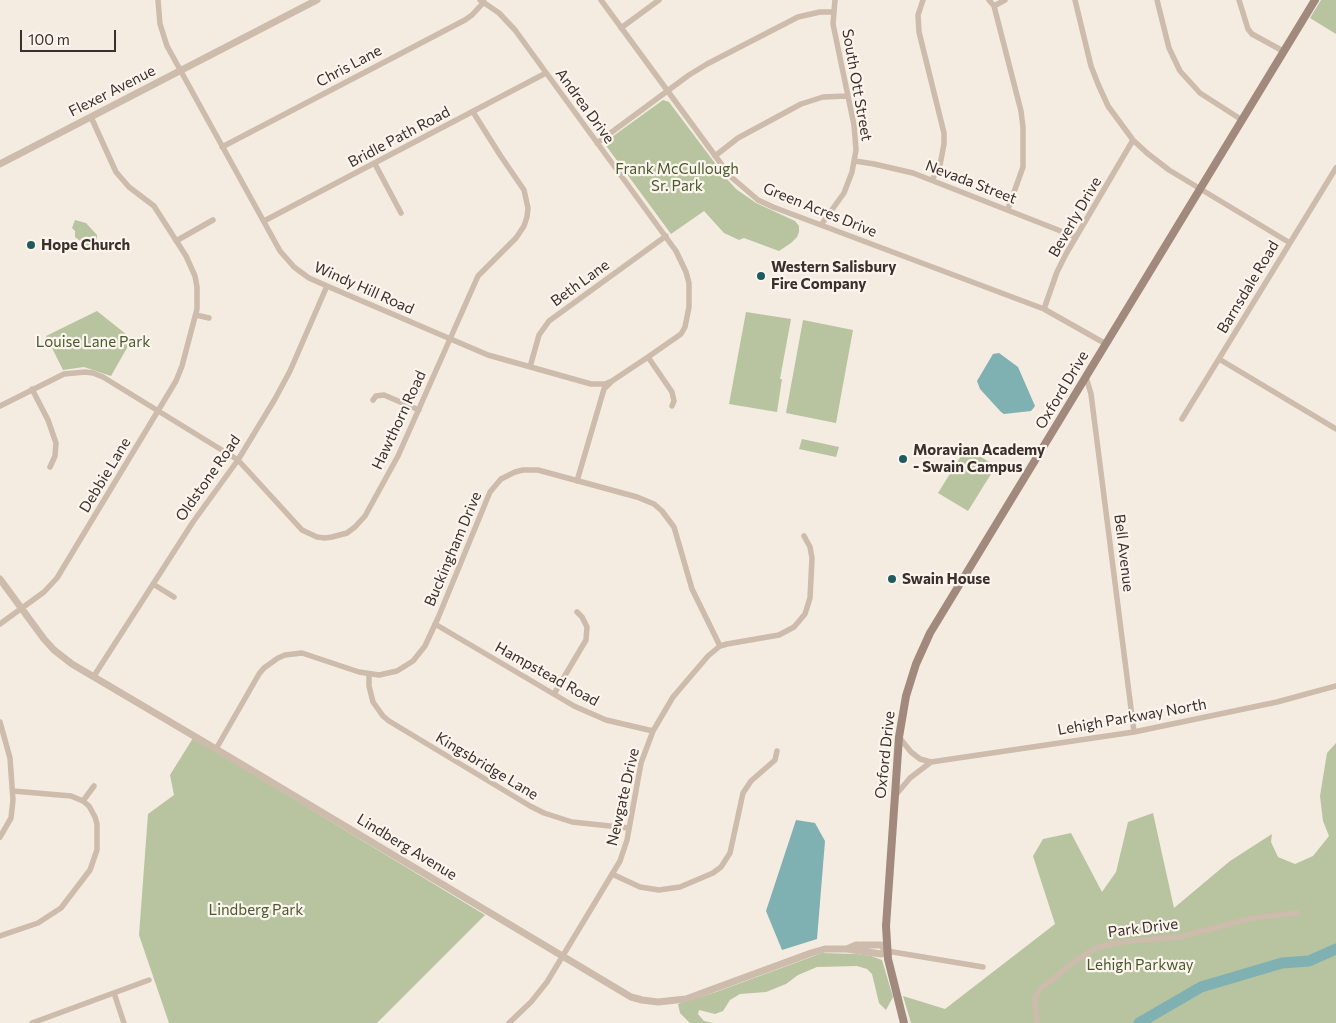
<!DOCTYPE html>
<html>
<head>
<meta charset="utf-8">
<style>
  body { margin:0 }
  #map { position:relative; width:1336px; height:1023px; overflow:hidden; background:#f4ebe1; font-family:Commissioner,sans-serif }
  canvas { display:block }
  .scale { position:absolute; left:20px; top:30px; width:96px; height:22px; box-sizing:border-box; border:2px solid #3b302b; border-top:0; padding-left:6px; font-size:15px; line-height:18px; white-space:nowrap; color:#3b302b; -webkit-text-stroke:4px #fbf5ee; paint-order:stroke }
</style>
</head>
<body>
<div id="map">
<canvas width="1336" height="1023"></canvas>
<div class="scale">100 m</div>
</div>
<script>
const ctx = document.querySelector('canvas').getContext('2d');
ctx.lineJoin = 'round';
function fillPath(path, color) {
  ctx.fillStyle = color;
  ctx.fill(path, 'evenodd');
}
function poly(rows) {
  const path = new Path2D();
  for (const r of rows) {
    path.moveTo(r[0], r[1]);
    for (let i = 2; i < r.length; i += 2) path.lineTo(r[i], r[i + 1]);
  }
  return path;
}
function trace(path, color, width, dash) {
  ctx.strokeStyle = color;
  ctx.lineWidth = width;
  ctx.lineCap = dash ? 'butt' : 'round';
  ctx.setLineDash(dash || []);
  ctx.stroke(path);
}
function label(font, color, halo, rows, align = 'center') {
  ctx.font = font + ' Commissioner,sans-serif';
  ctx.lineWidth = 4.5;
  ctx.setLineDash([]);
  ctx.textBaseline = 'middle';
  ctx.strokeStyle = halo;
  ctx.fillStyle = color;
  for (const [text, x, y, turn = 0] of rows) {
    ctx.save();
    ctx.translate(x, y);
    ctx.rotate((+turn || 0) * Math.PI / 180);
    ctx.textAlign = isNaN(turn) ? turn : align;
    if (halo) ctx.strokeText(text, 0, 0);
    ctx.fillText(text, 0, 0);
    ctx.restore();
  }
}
fillPath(poly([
  [1321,0,1336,0,1336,34,1310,18],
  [663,100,669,102,727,179,736,189,756,203,795,221,799,226,799,232,797,237,791,243,779,251,744,238,739,240,724,233,704,211,671,234,607,147,606,144,609,139],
  [75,220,86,223,97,235,97,240,87,246,75,237,75,231,72,228],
  [97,311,132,339,111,376,84,367,63,370,46,336],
  [746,312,791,319,780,379,782,379,777,412,729,404],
  [803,320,853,330,836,423,786,413],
  [802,439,839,447,836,457,799,449],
  [966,448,996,466,968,511,938,493],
  [193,738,485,915,377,1023,169,1023,139,935,148,814,174,795,170,775],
  [1336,743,1336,1023,911,1023,903,996,945,1009,1055,924,1033,856,1043,839,1071,833,1102,892,1116,872,1128,822,1153,813,1174,908,1230,861,1272,834,1271,842,1278,857,1295,864,1313,856,1329,836,1323,821,1320,796,1327,753],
  [822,953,857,954,871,956,882,960,893,997,886,1010,879,1003,872,974,867,969,857,966,817,967,798,975,786,984,766,992,740,994,730,1000,723,1011,715,1014,699,1010,698,1014,704,1021,713,1023,690,1023,680,1013,678,1004,716,992]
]), '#b8c4a0');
fillPath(poly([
  [999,353,1018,367,1035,406,1031,411,1004,414,1001,412,980,389,977,381,993,354],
  [796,820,815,823,825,841,817,939,782,950,766,911]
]), '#7fb0b2');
trace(poly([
  [1139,1023,1201,987,1282,963,1309,961,1336,949]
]), '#7fb0b2', 11);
trace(poly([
  [158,0,160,24,167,46,280,251,294,267,309,278,327,286,488,355,591,384,605,384,612,381],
  [480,0,499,13,515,30,676,251,686,272,689,283,689,307,685,327,681,334,648,357,612,381,604,389,577,481],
  [601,0,730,176,758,200,773,207,1044,309,1106,344],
  [923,0,918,15,919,32,944,133,944,144,940,165,932,180],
  [989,0,994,6,1021,111,1023,127,1023,167,1008,209],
  [1075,0,1091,66,1098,84,1108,106,1133,140,1147,153,1169,170,1290,243],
  [1157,0,1169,48,1180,71,1200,93,1242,120],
  [1239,0,1248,29,1252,34,1283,51],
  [994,6,1005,0],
  [621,28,659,0],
  [597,143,689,75,707,64,798,17,820,12,833,12],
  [222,147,465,20,472,15,484,2],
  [715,156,738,138,801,104,823,97,847,96],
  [855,161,874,164,913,173,1076,237],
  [375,164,401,213],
  [264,221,546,73],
  [821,225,844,193,852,172,856,150,854,125,833,24,835,0],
  [176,241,213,220],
  [1044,309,1057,272,1066,254,1133,140],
  [196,315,209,318],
  [648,357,672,392,674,401,672,406],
  [1219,359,1336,429],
  [530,367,539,335,549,321,666,236],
  [1086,377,1091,394,1134,732],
  [32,389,48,420,56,443,55,456,50,467],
  [373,400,376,396,384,395,419,410],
  [0,406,64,374,85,372,93,373,103,377,238,460,302,530,317,537,325,538,332,537,347,533,355,527,365,516,398,456,478,276,516,238,524,226,527,217,528,208,524,190,500,155,473,112],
  [1182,419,1336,168],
  [153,584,174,597],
  [0,624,44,592,57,578,176,381,182,366,197,309,197,287,195,276,186,256,154,206,129,187,116,172,91,117],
  [435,624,574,706,606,720,653,731],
  [369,674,369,686,373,702,383,716,389,721,530,806,544,813,572,822,629,828],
  [94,676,193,522,238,460,275,399,290,371,327,286],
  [554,694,586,640,587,627,582,617,577,612],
  [0,722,10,758,13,800,11,818,0,837],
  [899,737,911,752,920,759,931,762,1134,732,1277,702,1336,686],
  [216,749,259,674,264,668,278,658,285,655,302,653,359,672,379,675,397,671,413,661,425,646,438,618,490,492,501,479,515,472,523,470,538,470,637,497,654,504,662,511,674,527,692,589,720,646],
  [894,797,910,778,931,762],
  [83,801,94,786],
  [612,874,640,887,659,890,680,887,713,873,721,867,730,853,743,793,751,781,775,760,777,751],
  [0,936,38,923,61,908,90,870,97,850,97,824,95,817,89,806,83,801,71,796,13,791],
  [887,951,983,967],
  [114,993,124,1023],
  [32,1023,149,980],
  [509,1023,531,1002,547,982,620,861,627,840,641,763,653,731,673,697,708,656,720,646,727,644,779,635,794,627,805,614,810,598,812,558,810,547,804,536],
  [1037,1023,1035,998,1040,989,1078,959,1098,947,1122,942,1179,937,1253,918,1297,913]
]), '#cdbbac', 5.5);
trace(poly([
  [0,164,317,0],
  [0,579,44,639,54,650,72,664,216,749,631,997,642,1000,658,1002,686,999,811,953,825,949,847,949],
  [856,945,881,945,887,951,881,954,847,949,856,945]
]), '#cdbbac', 7);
trace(poly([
  [904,1023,888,959,886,926,899,737,906,696,916,664,930,633,1315,0]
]), '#a18a7d', 8);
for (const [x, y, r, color] of [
  [31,245,5,"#1f5a5e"],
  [761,276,5,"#1f5a5e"],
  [903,459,5,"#1f5a5e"],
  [892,579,5,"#1f5a5e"]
]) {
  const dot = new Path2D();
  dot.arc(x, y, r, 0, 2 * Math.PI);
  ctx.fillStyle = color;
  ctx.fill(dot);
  trace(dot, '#fbf5ee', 2);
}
label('15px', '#3b302b', '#fbf5ee', [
  ["Chris Lane",349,66,-28],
  ["South Ott Street",857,85,80],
  ["Flexer Avenue",112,91,-27],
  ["Andrea Drive",585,106,54],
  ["Bridle Path Road",399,137,-28],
  ["Nevada Street",971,182,21],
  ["Green Acres Drive",820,210,22],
  ["Beverly Drive",1075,217,-60],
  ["Beth Lane",580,283,-36],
  ["Barnsdale Road",1248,287,-59],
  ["Windy Hill Road",364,288,24],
  ["Oxford Drive",1062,390,-59],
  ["Hawthorn Road",399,420,-65],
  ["Debbie Lane",105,475,-59],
  ["Oldstone Road",208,478,-55],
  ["Buckingham Drive",453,549,-67],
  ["Bell Avenue",1124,553,83],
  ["Hampstead Road",547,674,29],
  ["Lehigh Parkway North",1132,717,-10],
  ["Oxford Drive",885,755,-84],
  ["Kingsbridge Lane",487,766,31],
  ["Newgate Drive",623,797,-77],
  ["Lindberg Avenue",407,847,31],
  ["Park Drive",1143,928,-7]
]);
label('15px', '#4a5a2e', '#fbf5ee', [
  ["Frank McCullough",677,169],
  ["Sr. Park",677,186],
  ["Louise Lane Park",93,342],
  ["Lindberg Park",256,910],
  ["Lehigh Parkway",1140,965]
]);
label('bold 15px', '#3b302b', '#fbf5ee', [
  ["Hope Church",41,245],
  ["Western Salisbury",771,267],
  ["Fire Company",771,284],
  ["Moravian Academy",913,450],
  ["- Swain Campus",913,467],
  ["Swain House",902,579]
], 'left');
</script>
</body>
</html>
